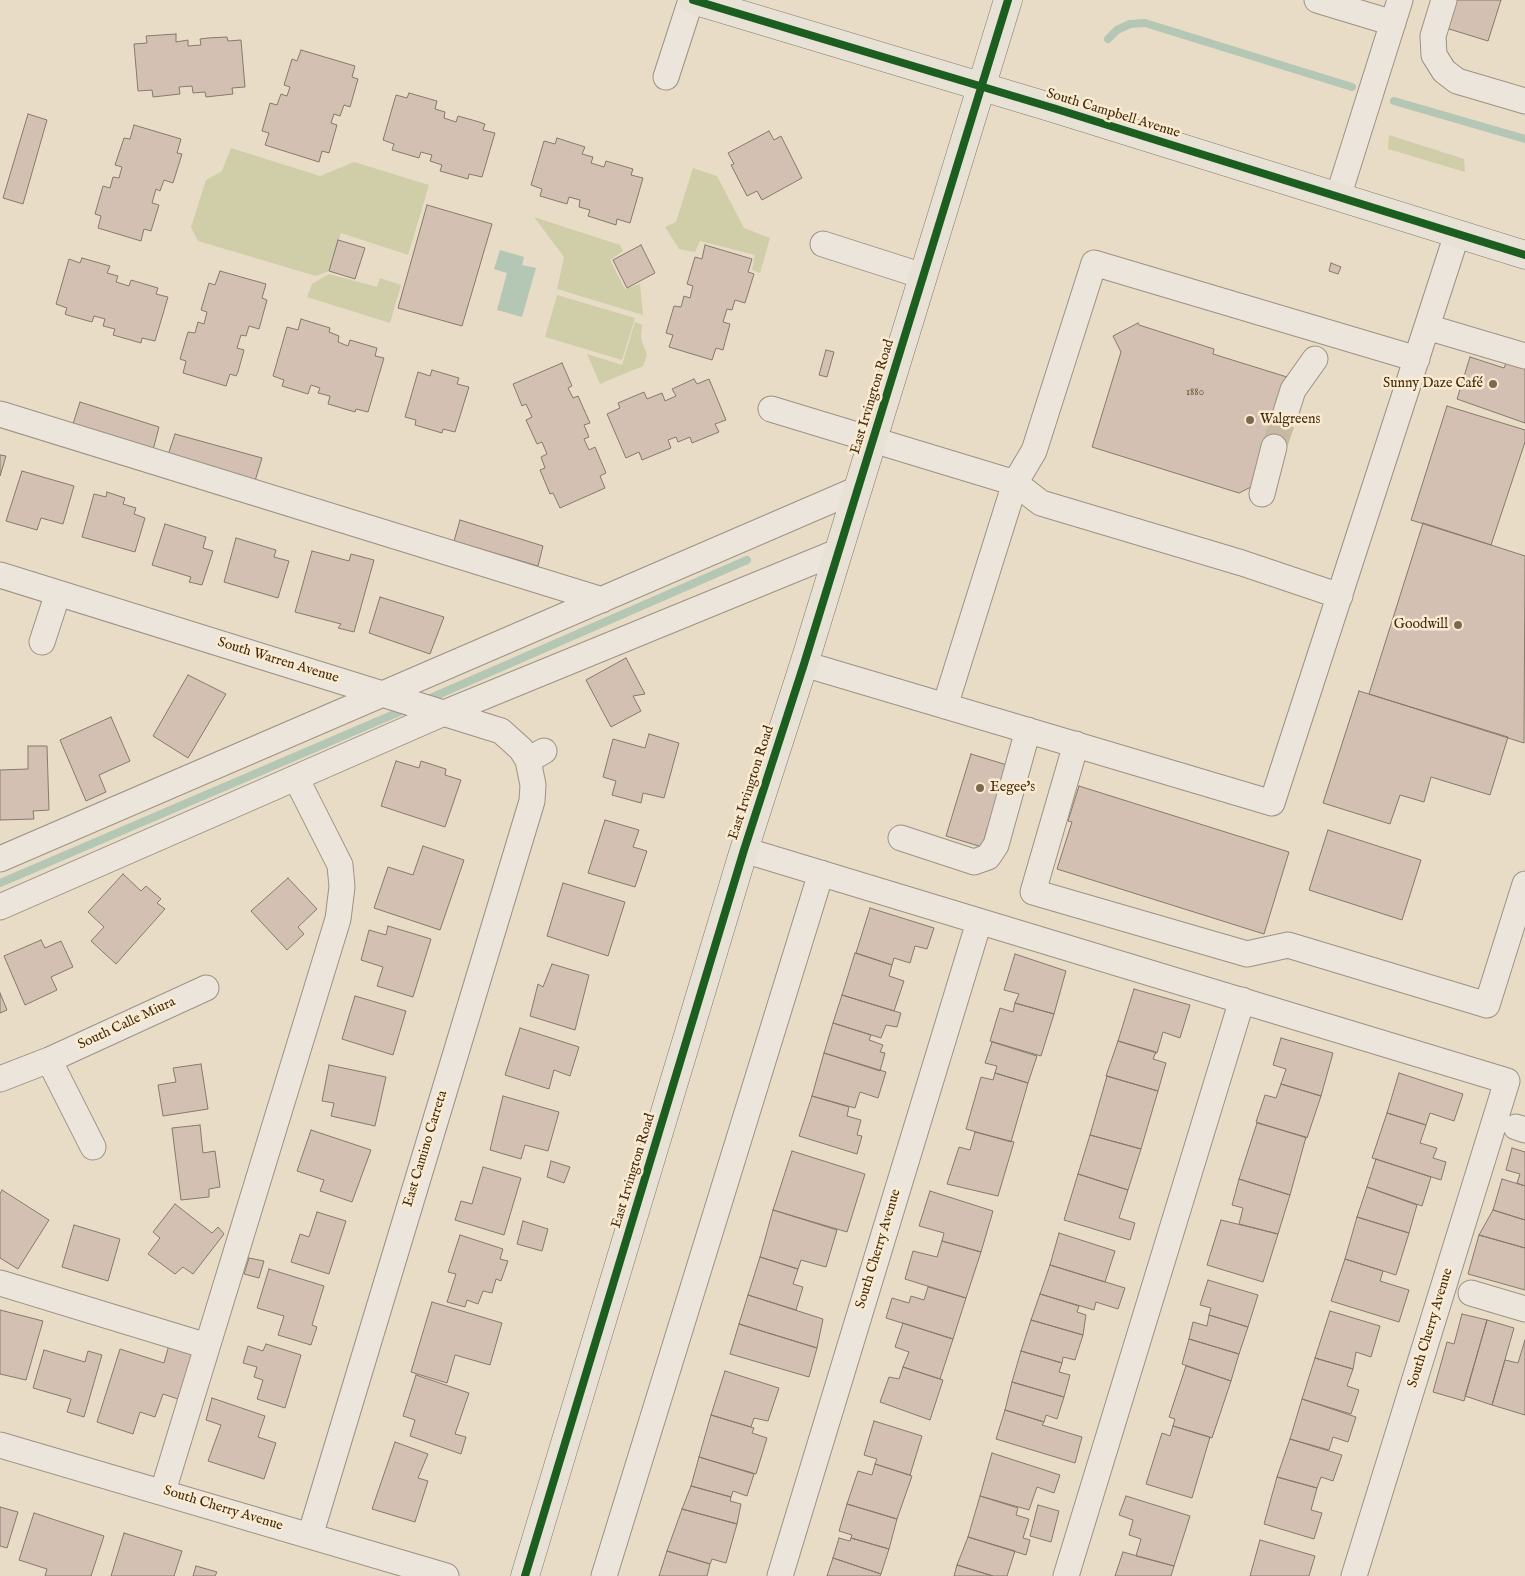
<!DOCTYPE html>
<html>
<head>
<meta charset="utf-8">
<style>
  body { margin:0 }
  canvas { display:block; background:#e8dcc7 }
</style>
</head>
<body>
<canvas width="1525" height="1576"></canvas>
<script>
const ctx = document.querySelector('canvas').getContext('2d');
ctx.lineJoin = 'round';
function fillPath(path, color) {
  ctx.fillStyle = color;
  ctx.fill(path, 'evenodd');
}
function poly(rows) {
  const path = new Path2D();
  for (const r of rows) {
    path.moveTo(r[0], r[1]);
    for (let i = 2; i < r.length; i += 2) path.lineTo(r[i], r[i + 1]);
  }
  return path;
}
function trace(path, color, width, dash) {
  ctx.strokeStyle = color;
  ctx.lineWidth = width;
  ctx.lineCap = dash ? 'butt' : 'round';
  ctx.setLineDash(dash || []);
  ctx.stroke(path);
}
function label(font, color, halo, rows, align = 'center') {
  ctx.font = font + ' "IM FELL English",serif';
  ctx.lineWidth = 5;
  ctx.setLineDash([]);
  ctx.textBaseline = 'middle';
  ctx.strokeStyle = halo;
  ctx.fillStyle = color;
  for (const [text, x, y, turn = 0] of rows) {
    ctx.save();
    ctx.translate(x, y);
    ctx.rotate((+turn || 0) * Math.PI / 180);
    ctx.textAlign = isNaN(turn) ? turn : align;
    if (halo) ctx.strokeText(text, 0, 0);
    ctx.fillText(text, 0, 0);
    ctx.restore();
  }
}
fillPath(poly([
  [1389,135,1464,159,1465,172,1388,149],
  [231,148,320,176,354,162,429,185,408,255,341,233,329,271,316,276,198,241,191,227,206,180,222,171],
  [693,168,717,176,744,228,770,238,760,273,752,270,755,255,700,241,695,252,679,249,665,227,676,222],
  [534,217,620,245,623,251,610,260,625,289,640,284,643,315,557,289,564,257],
  [329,274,377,287,380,278,401,285,390,323,307,297,312,284],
  [557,295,635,318,622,360,545,337],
  [635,322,642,325,641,338,647,355,643,366,600,384,587,354,622,365]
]), '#cfcea9');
fillPath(poly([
  [500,250,524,257,522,265,536,268,522,317,497,310,507,273,494,269]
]), '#b4c6b4');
trace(poly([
  [1108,39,1117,30,1130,24,1145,23,1352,87],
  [1394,101,1525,139],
  [426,700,747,560],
  [0,883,406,709]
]), '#b4c6b4', 8);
const building = poly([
  [1454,0,1501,0,1488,41,1446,28,1454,0],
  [176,34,176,42,188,40,188,46,201,45,200,39,208,38,227,37,228,41,241,40,245,87,232,88,233,94,206,97,205,92,193,93,192,86,179,87,180,94,153,97,152,90,138,91,134,44,147,43,146,36,176,34],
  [301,50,355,66,352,77,358,79,350,107,344,105,340,116,334,114,331,123,337,125,329,153,322,151,319,162,265,145,269,133,262,131,270,103,277,105,281,94,287,96,290,87,284,85,292,59,297,61,301,50],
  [409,93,437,101,435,109,445,112,444,118,456,122,458,116,476,121,485,124,483,130,495,133,482,177,469,174,468,179,440,171,442,165,430,161,432,155,421,152,419,158,392,150,394,144,383,140,396,95,407,98,409,93],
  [28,114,47,120,23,204,3,198,28,114],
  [134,125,181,139,177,153,182,154,173,183,164,180,160,191,156,189,152,203,159,205,151,231,144,229,141,241,98,228,101,216,95,214,103,186,110,188,113,177,119,178,122,167,115,165,124,138,130,139,134,125],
  [769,131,774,140,781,136,802,178,762,200,757,191,747,196,731,165,734,164,728,153,769,131],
  [557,138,585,147,582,154,593,157,591,163,604,167,606,161,633,169,631,175,643,178,630,223,617,219,616,225,588,216,590,210,579,207,580,200,569,197,567,204,540,196,542,189,531,185,544,141,555,144,557,138],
  [427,205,492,224,462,326,398,308,427,205],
  [338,240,365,248,355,279,329,271,338,240],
  [641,245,655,273,627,288,613,260,641,245],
  [705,245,752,259,748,272,754,274,745,303,735,300,732,310,727,309,723,322,730,324,723,350,716,348,712,360,669,347,673,335,666,333,674,306,681,307,684,296,690,298,693,286,687,284,695,257,702,259,705,245],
  [82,258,110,266,107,273,118,276,116,282,129,286,131,280,158,288,156,294,168,297,155,341,142,338,141,343,113,335,115,329,103,326,105,319,94,316,92,322,67,315,65,314,67,308,56,304,69,259,80,263,82,258],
  [1331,263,1341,267,1338,274,1329,271,1331,263],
  [220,271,266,284,262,298,267,300,259,329,249,326,246,336,241,335,237,348,244,350,238,372,236,376,230,374,226,386,183,373,186,361,180,359,188,332,195,333,198,322,204,324,207,312,201,310,209,283,215,285,220,271],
  [301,319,330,328,329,332,339,336,338,342,348,346,350,340,377,348,375,356,384,358,368,412,356,409,355,412,328,404,330,396,318,393,320,388,311,385,308,394,282,386,284,380,273,376,287,327,298,330,301,319],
  [1138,323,1139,325,1214,349,1213,354,1287,377,1253,486,1239,493,1092,447,1121,352,1113,336,1138,323],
  [826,350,834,352,827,377,819,375,826,350],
  [1470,357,1504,368,1506,363,1525,369,1525,423,1457,399,1470,357],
  [562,363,572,386,568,388,573,398,578,396,590,423,584,425,589,437,584,439,589,450,595,447,606,473,600,476,605,488,560,508,553,493,550,494,540,470,545,468,541,457,547,454,542,442,537,444,526,420,532,417,526,404,522,406,513,384,562,363],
  [432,370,459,378,457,384,469,387,455,432,443,429,442,433,415,425,416,420,405,417,418,372,430,376,432,370],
  [694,379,697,384,709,379,726,420,715,424,719,432,692,443,690,437,678,442,676,437,668,440,671,448,642,460,639,452,626,458,607,414,620,408,618,403,644,392,647,399,662,393,665,401,676,396,672,389,694,379],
  [80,402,159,427,153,450,73,424,80,402],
  [1447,406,1525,430,1525,442,1491,545,1411,520,1447,406],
  [1277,409,1293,415,1282,450,1266,444,1277,409],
  [175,434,262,458,255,481,168,455,175,434],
  [0,455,6,456,0,476,0,455],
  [22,471,74,486,63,524,41,518,37,530,6,521,22,471],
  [107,492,125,498,123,504,136,508,134,514,145,518,135,552,82,537,94,494,106,497,107,492],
  [460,520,543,546,538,566,454,541,460,520],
  [1423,523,1525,556,1524,743,1369,694,1423,523],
  [165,524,206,537,203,548,213,551,202,585,189,582,191,577,152,565,165,524],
  [236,538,276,550,274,557,289,561,278,598,224,582,236,538],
  [312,551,349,561,351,554,374,560,354,632,338,628,341,624,295,612,312,551],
  [380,597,444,617,430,654,369,633,380,597],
  [626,658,645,694,633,696,641,711,611,727,586,680,626,658],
  [188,675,226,694,188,758,153,736,188,675],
  [1359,691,1508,737,1490,795,1431,777,1424,802,1400,795,1390,824,1323,803,1359,691],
  [111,717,130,761,99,775,106,792,86,801,60,740,111,717],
  [649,734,679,743,664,798,643,793,641,803,612,795,616,781,603,777,613,739,645,748,649,734],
  [28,746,47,746,49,810,33,811,34,819,0,820,0,770,28,769,28,746],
  [971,754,1007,765,994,828,988,826,982,847,946,836,971,754],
  [396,761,419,768,421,761,446,769,445,775,461,780,445,827,381,806,396,761],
  [1079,786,1289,852,1264,934,1057,869,1072,822,1068,821,1079,786],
  [605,820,639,830,633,847,647,851,635,887,588,873,605,820],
  [1328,830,1421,860,1402,920,1309,890,1328,830],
  [423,846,464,860,440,930,374,908,388,867,413,875,423,846],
  [123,874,141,891,146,886,161,899,157,903,165,909,116,964,91,941,104,927,88,912,123,874],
  [288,878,317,909,298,927,304,934,287,950,251,911,288,878],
  [563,883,625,902,608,956,547,936,563,883],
  [870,908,934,928,927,949,915,946,910,963,894,958,892,965,856,953,870,908],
  [388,926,431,939,413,997,377,986,383,967,361,960,369,930,386,935,388,926],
  [41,940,45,948,61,941,73,967,51,977,57,990,25,1005,4,956,41,940],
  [855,953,892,965,889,976,904,981,894,1011,842,995,855,953],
  [1015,954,1066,971,1054,1014,1015,1003,1019,994,1004,990,1015,954],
  [552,964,589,975,575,1030,530,1016,538,984,543,987,552,964],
  [1134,989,1190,1005,1180,1038,1163,1032,1157,1053,1118,1041,1134,989],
  [0,993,7,1010,0,1013,0,993],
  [842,995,901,1013,897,1027,886,1025,881,1038,833,1023,842,995],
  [355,996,406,1011,393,1055,342,1039,355,996],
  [1015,1003,1054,1014,1041,1056,990,1041,1000,1008,1013,1012,1015,1003],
  [833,1023,871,1035,869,1040,883,1045,880,1052,885,1053,880,1071,824,1053,833,1023],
  [520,1028,579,1047,570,1076,554,1070,549,1089,505,1075,520,1028],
  [1281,1038,1333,1053,1321,1096,1281,1084,1286,1069,1273,1065,1281,1038],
  [1118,1041,1156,1052,1153,1059,1166,1063,1158,1091,1106,1076,1118,1041],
  [992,1042,1037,1056,1028,1083,995,1073,997,1066,985,1063,992,1042],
  [824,1053,886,1072,878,1098,860,1092,855,1108,812,1096,824,1053],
  [201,1064,208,1109,163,1116,158,1085,176,1082,173,1068,201,1064],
  [329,1065,386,1077,375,1126,331,1116,334,1103,322,1101,329,1065],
  [995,1073,1028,1083,1011,1142,966,1129,981,1077,993,1080,995,1073],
  [1399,1073,1463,1094,1454,1121,1430,1113,1426,1125,1387,1113,1399,1073],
  [1107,1076,1158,1091,1141,1149,1090,1135,1107,1076],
  [1281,1084,1321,1096,1307,1138,1256,1122,1265,1095,1276,1098,1281,1084],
  [503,1096,559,1112,548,1151,525,1145,521,1159,490,1150,503,1096],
  [812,1096,849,1107,847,1116,861,1120,857,1135,862,1136,857,1154,799,1136,812,1096],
  [1387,1113,1426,1125,1420,1143,1437,1148,1433,1158,1446,1162,1441,1180,1372,1158,1387,1113],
  [1257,1123,1306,1137,1290,1195,1239,1179,1257,1123],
  [200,1125,203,1153,215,1151,220,1187,209,1189,209,1197,181,1200,172,1128,200,1125],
  [311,1130,371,1150,352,1202,320,1191,324,1180,297,1171,311,1130],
  [975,1132,1014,1142,998,1196,947,1184,959,1147,970,1150,975,1132],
  [1090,1135,1141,1149,1128,1190,1078,1174,1090,1135],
  [1512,1148,1525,1152,1525,1186,1517,1183,1520,1174,1506,1170,1512,1148],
  [792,1151,865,1174,847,1232,773,1210,792,1151],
  [1376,1159,1431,1177,1422,1206,1367,1187,1376,1159],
  [551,1161,570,1167,564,1183,547,1177,551,1161],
  [483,1167,521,1178,504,1235,455,1220,461,1201,472,1204,483,1167],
  [1078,1174,1128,1190,1119,1218,1135,1223,1130,1240,1064,1220,1078,1174],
  [1239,1179,1290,1195,1278,1234,1239,1224,1243,1208,1232,1205,1239,1179],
  [1502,1179,1525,1186,1525,1220,1493,1210,1502,1179],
  [1367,1187,1417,1205,1409,1233,1357,1217,1367,1187],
  [2,1190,49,1220,18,1269,0,1258,0,1194,2,1190],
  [930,1191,993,1211,981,1252,942,1241,944,1233,919,1226,930,1191],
  [175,1204,212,1233,218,1227,224,1234,193,1274,183,1267,175,1274,148,1254,160,1238,153,1232,175,1204],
  [773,1210,837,1230,826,1267,801,1260,798,1269,760,1257,773,1210],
  [1493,1210,1525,1220,1525,1248,1479,1235,1493,1210],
  [317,1212,346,1221,329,1274,291,1262,300,1234,309,1237,317,1212],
  [1357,1217,1409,1233,1396,1275,1345,1259,1357,1217],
  [1221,1220,1278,1234,1263,1282,1207,1265,1221,1220],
  [523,1221,548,1229,542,1251,517,1244,523,1221],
  [74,1225,120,1239,108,1281,62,1267,74,1225],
  [1059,1233,1115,1251,1105,1282,1050,1265,1059,1233],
  [460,1235,503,1249,500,1259,508,1261,501,1281,496,1279,492,1293,483,1291,478,1304,467,1300,465,1307,447,1302,456,1274,448,1272,460,1235],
  [1479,1235,1525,1248,1525,1290,1468,1274,1479,1235],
  [942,1241,981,1252,966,1298,905,1279,913,1251,937,1257,942,1241],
  [760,1257,798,1269,793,1284,803,1287,796,1310,748,1295,760,1257],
  [249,1258,264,1261,259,1278,244,1274,249,1258],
  [1345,1259,1383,1271,1380,1281,1409,1290,1399,1322,1331,1301,1345,1259],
  [1050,1265,1125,1288,1118,1309,1096,1302,1094,1310,1040,1294,1050,1265],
  [269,1269,324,1286,312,1325,317,1327,311,1345,278,1335,284,1316,257,1308,269,1269],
  [1208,1280,1258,1295,1248,1327,1209,1315,1211,1308,1200,1305,1208,1280],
  [928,1287,966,1298,953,1339,886,1318,892,1298,909,1303,911,1296,924,1300,928,1287],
  [1040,1294,1079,1306,1077,1312,1086,1315,1083,1335,1031,1320,1040,1294],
  [748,1295,823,1319,817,1348,739,1324,748,1295],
  [432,1302,502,1323,490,1365,455,1355,447,1383,411,1372,432,1302],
  [0,1310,43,1321,26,1380,0,1374,0,1310],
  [1330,1311,1380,1326,1371,1357,1356,1352,1353,1369,1315,1358,1330,1311],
  [1462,1314,1487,1320,1464,1401,1433,1392,1447,1342,1454,1344,1462,1314],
  [1209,1315,1248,1327,1239,1354,1189,1339,1193,1322,1207,1326,1209,1315],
  [1031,1320,1083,1335,1075,1360,1063,1357,1062,1363,1021,1351,1031,1320],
  [1487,1320,1514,1328,1492,1405,1465,1396,1487,1320],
  [903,1323,953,1339,940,1379,903,1367,909,1352,895,1347,903,1323],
  [739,1324,817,1348,809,1377,730,1354,739,1324],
  [1189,1339,1239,1354,1231,1381,1182,1364,1189,1339],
  [1525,1340,1525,1415,1492,1405,1505,1360,1518,1363,1525,1340],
  [266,1344,301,1355,285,1408,257,1399,263,1380,254,1377,257,1367,243,1363,248,1346,263,1351,266,1344],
  [169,1345,196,1354,181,1400,163,1394,155,1417,140,1412,133,1434,97,1422,120,1349,164,1363,169,1345],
  [44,1350,85,1362,88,1351,102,1355,84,1417,67,1412,71,1399,33,1388,44,1350],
  [1021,1351,1062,1363,1059,1372,1070,1375,1064,1397,1012,1382,1021,1351],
  [1315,1358,1353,1369,1347,1386,1359,1390,1351,1414,1302,1399,1315,1358],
  [1186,1366,1231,1381,1212,1438,1173,1426,1175,1419,1169,1417,1186,1366],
  [903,1367,943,1380,930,1420,880,1402,889,1377,899,1379,903,1367],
  [725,1371,779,1388,768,1421,754,1418,751,1427,711,1415,725,1371],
  [416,1375,469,1393,455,1434,466,1437,461,1454,410,1436,415,1420,403,1416,416,1375],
  [1012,1382,1064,1397,1057,1419,1046,1415,1044,1422,1005,1410,1012,1382],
  [212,1398,265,1416,258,1437,276,1443,264,1479,208,1461,221,1425,206,1420,212,1398],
  [1302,1399,1356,1417,1348,1442,1333,1437,1329,1450,1290,1439,1302,1399],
  [1005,1410,1044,1422,1042,1425,1082,1437,1075,1463,996,1439,1005,1410],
  [711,1415,754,1428,752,1433,767,1438,756,1474,699,1457,711,1415],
  [874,1421,922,1436,910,1475,875,1464,877,1459,864,1455,874,1421],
  [1173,1426,1210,1437,1192,1498,1146,1484,1162,1433,1170,1436,1173,1426],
  [1290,1439,1342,1455,1333,1481,1321,1477,1317,1488,1277,1477,1290,1439],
  [395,1442,428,1454,418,1478,428,1481,415,1522,372,1509,395,1442],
  [992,1453,1060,1475,1054,1493,1037,1487,1029,1510,980,1496,992,1453],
  [699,1457,754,1474,747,1496,733,1491,731,1497,691,1486,699,1457],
  [875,1464,912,1476,897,1519,847,1504,858,1471,872,1475,875,1464],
  [1277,1477,1317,1488,1311,1510,1322,1513,1314,1539,1264,1524,1277,1477],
  [691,1486,731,1497,730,1501,741,1504,737,1524,682,1509,691,1486],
  [980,1496,1018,1508,1016,1515,1029,1519,1023,1538,1030,1540,1026,1555,968,1537,980,1496],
  [1126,1496,1190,1516,1174,1566,1136,1556,1141,1539,1129,1535,1133,1520,1119,1515,1126,1496],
  [847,1504,897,1519,889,1549,851,1538,852,1535,839,1531,847,1504],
  [1038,1505,1059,1511,1051,1542,1030,1536,1038,1505],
  [0,1507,18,1512,7,1548,0,1546,0,1507],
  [682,1509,737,1524,726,1563,712,1559,710,1564,667,1551,682,1509],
  [34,1513,104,1536,91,1576,45,1576,47,1569,19,1560,34,1513],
  [124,1533,182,1551,174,1576,111,1576,124,1533],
  [968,1537,1015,1551,1007,1576,993,1576,957,1565,968,1537],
  [839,1538,850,1541,851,1538,889,1549,881,1574,833,1558,839,1538],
  [1260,1540,1315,1556,1309,1576,1250,1576,1260,1540],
  [667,1551,710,1564,707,1576,659,1576,667,1551],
  [1123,1552,1174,1566,1171,1576,1115,1576,1123,1552],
  [833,1558,881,1574,880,1576,827,1576,833,1558],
  [957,1565,993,1576,954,1576,957,1565],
  [196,1566,217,1572,215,1576,193,1576,196,1566]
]);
fillPath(building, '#d3c0b2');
trace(building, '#857a6b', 1);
trace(poly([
  [1274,447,1286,412]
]), '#c8b9a2', 25, [25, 12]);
const minor = poly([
  [1317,0,1393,23],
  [1444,0,1433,36,1434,55,1444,71,1457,81,1525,101],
  [666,77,691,0],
  [1338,197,1400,0],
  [823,244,923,276],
  [1427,327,1525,356],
  [771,409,1015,483,1041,503,1242,563,1340,596],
  [1286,412,1293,390,1315,359],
  [0,414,602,600],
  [1262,494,1274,447],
  [0,575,501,731,521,749,528,760,544,751],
  [42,642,58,593],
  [804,664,1272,803,1457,234],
  [945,706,1015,483,1034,451,1094,263,1417,359],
  [1076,744,1033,892,1247,954,1288,945,1487,1005,1525,884],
  [901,838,974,862,988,857,996,845,1028,730],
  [744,850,1507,1081,1354,1576],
  [0,859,858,489],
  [0,907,444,713,837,552],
  [49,1060,93,1147],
  [0,1079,49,1060,206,988],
  [1516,1127,1525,1130],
  [0,1283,207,1346],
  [1471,1293,1525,1309],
  [0,1445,446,1576],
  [163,1491,338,919,342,887,340,865,296,778],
  [310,1536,532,801,533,785,528,760],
  [604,1576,821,873],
  [780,1576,979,922],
  [1066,1576,1242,1000]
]);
const major = poly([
  [693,0,1053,108,1525,255],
  [525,1576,744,850,804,664,1008,0]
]);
trace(minor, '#9d9283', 27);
trace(major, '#857a6b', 29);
trace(minor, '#ebe5db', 25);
trace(major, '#e8e1d5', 28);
trace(poly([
  [693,0,1053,108,1525,255],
  [525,1576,744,850,804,664,1008,0]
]), '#1b5e20', 8);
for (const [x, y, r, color] of [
  [1493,384,5,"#7f694e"],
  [1250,420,5,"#7f694e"],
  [1458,625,5,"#7f694e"],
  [980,788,5,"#7f694e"]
]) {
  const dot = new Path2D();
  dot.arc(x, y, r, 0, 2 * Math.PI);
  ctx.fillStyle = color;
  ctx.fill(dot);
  trace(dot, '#f8ebd2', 2);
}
label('11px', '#6a5036', null, [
  ["1880",1195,393]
]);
label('14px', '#472b0d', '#f8ebd2', [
  ["South Campbell Avenue",1113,114,17],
  ["East Irvington Road",873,397,-73],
  ["South Warren Avenue",278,661,17],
  ["East Irvington Road",752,783,-72],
  ["South Calle Miura",127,1024,-25],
  ["East Camino Carreta",426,1149,-73],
  ["East Irvington Road",634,1171,-73],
  ["South Cherry Avenue",879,1249,-73],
  ["South Cherry Avenue",1431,1328,-73],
  ["South Cherry Avenue",223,1509,17]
]);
label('14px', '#472b0d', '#f8ebd2', [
  ["Sunny Daze Café",1483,384],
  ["Walgreens",1260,420,"left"],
  ["Goodwill",1448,625],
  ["Eegee's",990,788,"left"]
], 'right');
</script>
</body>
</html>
